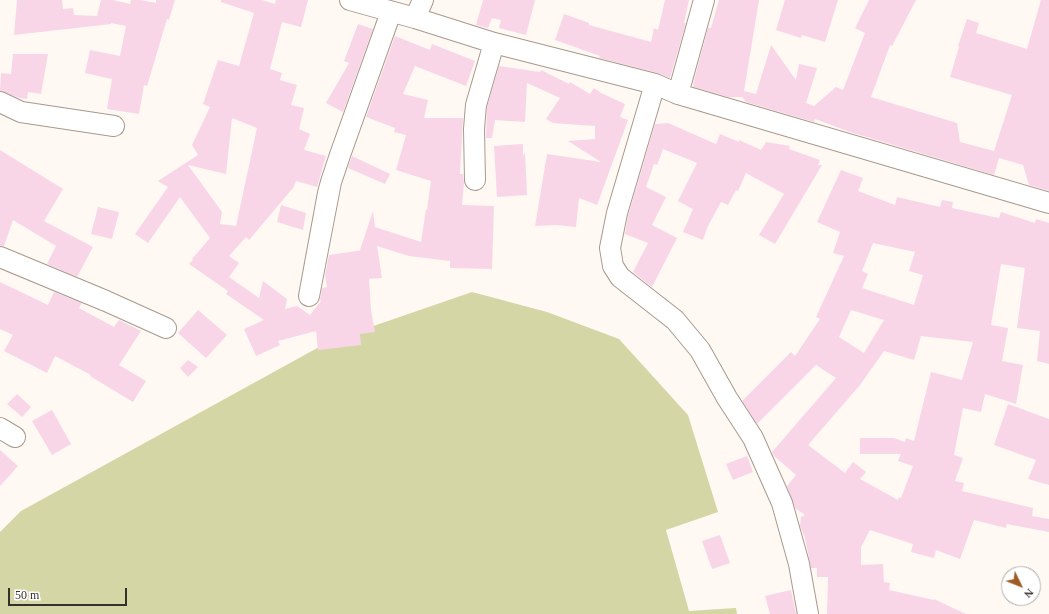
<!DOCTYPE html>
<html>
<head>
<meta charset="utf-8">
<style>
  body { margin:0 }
  #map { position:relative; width:1049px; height:614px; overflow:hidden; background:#fff8f3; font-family:"Times New Roman",serif }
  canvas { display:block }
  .north { position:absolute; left:1001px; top:566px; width:40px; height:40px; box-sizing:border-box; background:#fff; border:1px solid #afacaa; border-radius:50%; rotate:133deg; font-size:11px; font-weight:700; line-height:16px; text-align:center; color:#362f2a }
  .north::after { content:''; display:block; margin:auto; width:14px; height:18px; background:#9c5c24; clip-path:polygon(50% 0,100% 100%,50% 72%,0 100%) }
  .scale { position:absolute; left:8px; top:588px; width:119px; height:18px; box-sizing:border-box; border:2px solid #362f2a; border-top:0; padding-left:5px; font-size:12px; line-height:14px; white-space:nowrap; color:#362f2a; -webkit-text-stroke:3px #fff; paint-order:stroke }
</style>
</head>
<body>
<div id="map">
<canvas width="1049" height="614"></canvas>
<div class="north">N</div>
<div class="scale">50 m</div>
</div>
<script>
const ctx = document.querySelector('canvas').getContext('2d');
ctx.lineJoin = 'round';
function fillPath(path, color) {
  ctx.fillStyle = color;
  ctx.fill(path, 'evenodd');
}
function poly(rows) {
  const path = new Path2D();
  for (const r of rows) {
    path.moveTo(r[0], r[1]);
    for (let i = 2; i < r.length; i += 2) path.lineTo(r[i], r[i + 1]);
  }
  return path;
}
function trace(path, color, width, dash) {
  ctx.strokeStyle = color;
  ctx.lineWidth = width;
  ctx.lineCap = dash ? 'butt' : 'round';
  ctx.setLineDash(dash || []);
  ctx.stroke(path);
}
fillPath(poly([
  [472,292,547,312,619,339,688,415,718,512,666,530,689,611,736,608,737,614,0,614,0,532,21,511,330,341]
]), '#d4d7a5');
fillPath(poly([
  [17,0,62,0,63,9,73,8,74,15,97,16,101,0,113,0,130,4,131,0,141,0,156,3,156,0,175,0,169,20,167,19,147,86,144,85,139,114,107,109,112,79,85,73,90,50,120,56,126,26,111,23,111,24,14,35],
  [221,0,262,0,275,4,276,0,308,0,301,27,282,22,270,69,282,73,280,80,297,85,291,105,304,108,299,129,310,134,304,150,326,156,317,187,296,181,293,188,249,240,246,237,229,256,239,263,229,277,259,298,263,281,287,299,285,309,297,306,310,315,321,301,320,300,322,288,327,287,325,275,329,255,363,250,360,250,373,211,375,227,421,242,426,209,427,210,431,181,396,170,406,135,394,132,395,128,366,117,395,36,430,50,432,44,475,61,466,86,415,66,403,94,428,100,424,118,463,118,460,174,463,174,464,183,462,205,494,206,492,269,450,268,450,261,409,256,377,246,382,278,369,279,371,311,375,332,360,334,361,345,318,350,316,331,278,341,280,345,256,356,244,329,264,320,226,294,228,291,189,264,193,260,192,259,210,238,180,197,148,243,135,234,168,187,158,181,198,155,192,145,210,107,203,104,218,60,239,66,254,13,221,2],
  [232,118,257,128,236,226,220,224,222,212,188,165,226,174],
  [483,0,535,0,526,35,499,28,501,20,492,18,488,28,476,25],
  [665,0,689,0,684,23,686,23,670,78,658,73,599,58,600,56,555,40,564,14,589,23,589,25,651,42,654,28,658,30],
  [719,0,759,0,744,91,756,94,771,45,796,80,799,64,817,68,806,103,814,106,836,87,843,90,865,33,855,28,869,0,916,0,892,46,890,45,871,97,957,123,960,142,994,151,1012,95,950,77,959,47,958,46,967,19,979,23,976,33,1027,49,1041,0,1049,0,1049,191,1029,185,1023,165,999,158,994,175,850,132,815,119,814,122,746,102,742,97,728,97,693,87,694,85,693,84,708,28,711,28],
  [785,0,838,0,825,42,802,35,801,38,776,30],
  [358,24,373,29,343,112,326,103,349,63,344,61],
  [13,54,48,54,41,94,28,92,27,99,19,98,0,91,1,73,11,74],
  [499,66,540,72,541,70,569,84,570,82,590,94,594,88,601,93,625,104,620,117,628,120,597,205,579,198,576,227,556,225,535,226,547,154,601,162,568,141,595,139,595,126,553,123,546,119,560,98,527,83,525,122,495,120,492,138,486,138,487,107],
  [668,123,716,144,720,134,739,142,739,140,761,150,766,142,790,146,789,149,820,160,818,165,822,165,775,244,759,235,784,194,746,173,738,191,736,190,728,205,721,202,707,228,703,240,683,232,693,209,678,201,697,163,663,149,657,165,654,164,646,187,666,197,652,225,677,238,652,287,633,272,648,243,625,234,628,216,655,124],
  [523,144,523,156,525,152,527,195,497,197,494,146],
  [0,150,63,189,44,221,93,247,77,277,47,264,56,246,13,220,4,246,0,246],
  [352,156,390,174,385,184,348,168],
  [841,170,863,178,858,191,895,205,897,197,940,207,942,200,953,202,952,208,999,218,1001,212,1035,223,1036,219,1049,223,1049,364,1037,361,1040,331,1017,328,1025,268,1001,264,991,325,1008,328,1002,361,1023,365,1016,404,985,394,981,412,963,408,954,455,963,458,955,481,964,483,962,491,1033,508,1032,516,1049,519,1049,532,1007,524,1006,528,974,520,960,559,936,550,934,558,911,552,913,544,870,530,861,547,861,565,883,564,884,582,890,583,889,590,934,600,934,599,966,614,827,614,828,577,817,577,817,568,811,568,805,538,800,526,801,517,805,515,795,508,787,486,796,475,774,456,772,452,836,378,816,365,757,424,742,401,791,352,795,356,820,319,816,317,844,256,833,253,840,232,817,222],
  [873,243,915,252,909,271,923,275,914,305,862,288,868,274,862,271],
  [851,310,884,320,864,353,839,337],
  [921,336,973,342,962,380,931,372,914,441,906,438,905,442,894,438,860,438,860,454,901,454,898,461,913,466,901,498,899,497,898,500,860,479,866,472,853,462,845,473,808,445,860,385,884,351,914,360],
  [281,205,306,213,303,230,277,222],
  [98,207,119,212,112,239,91,234],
  [0,282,48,305,54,292,82,303,79,308,114,327,119,320,141,331,119,365,146,381,133,402,90,376,91,375,55,356,47,373,4,351,13,335,0,329],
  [198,310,227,335,206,358,178,333],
  [188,360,198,367,188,377,180,368],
  [17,394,31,407,22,417,7,404],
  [1008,404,1049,419,1049,485,1028,479,1036,460,994,445],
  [52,410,71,444,52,455,32,421],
  [0,450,18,466,0,486],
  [747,456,753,472,733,480,726,464],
  [720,535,730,563,712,569,702,541],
  [791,590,796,614,770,614,765,596]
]), '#f9d6e7');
const minor = poly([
  [350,0,415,18,494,43,655,84,678,94,1049,203],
  [415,18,423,0],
  [655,84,617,213,610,248,613,266,620,277,675,320,700,350,727,398,753,438,782,503,799,564,808,614],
  [678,94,704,0],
  [0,102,21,112,114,126],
  [475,180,474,129,476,105,494,43],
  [331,182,309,296,328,193,331,182,340,155,391,12],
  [0,257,106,301,166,328],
  [0,428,15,437]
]);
trace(minor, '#a9998d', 22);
trace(minor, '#fff', 20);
</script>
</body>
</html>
